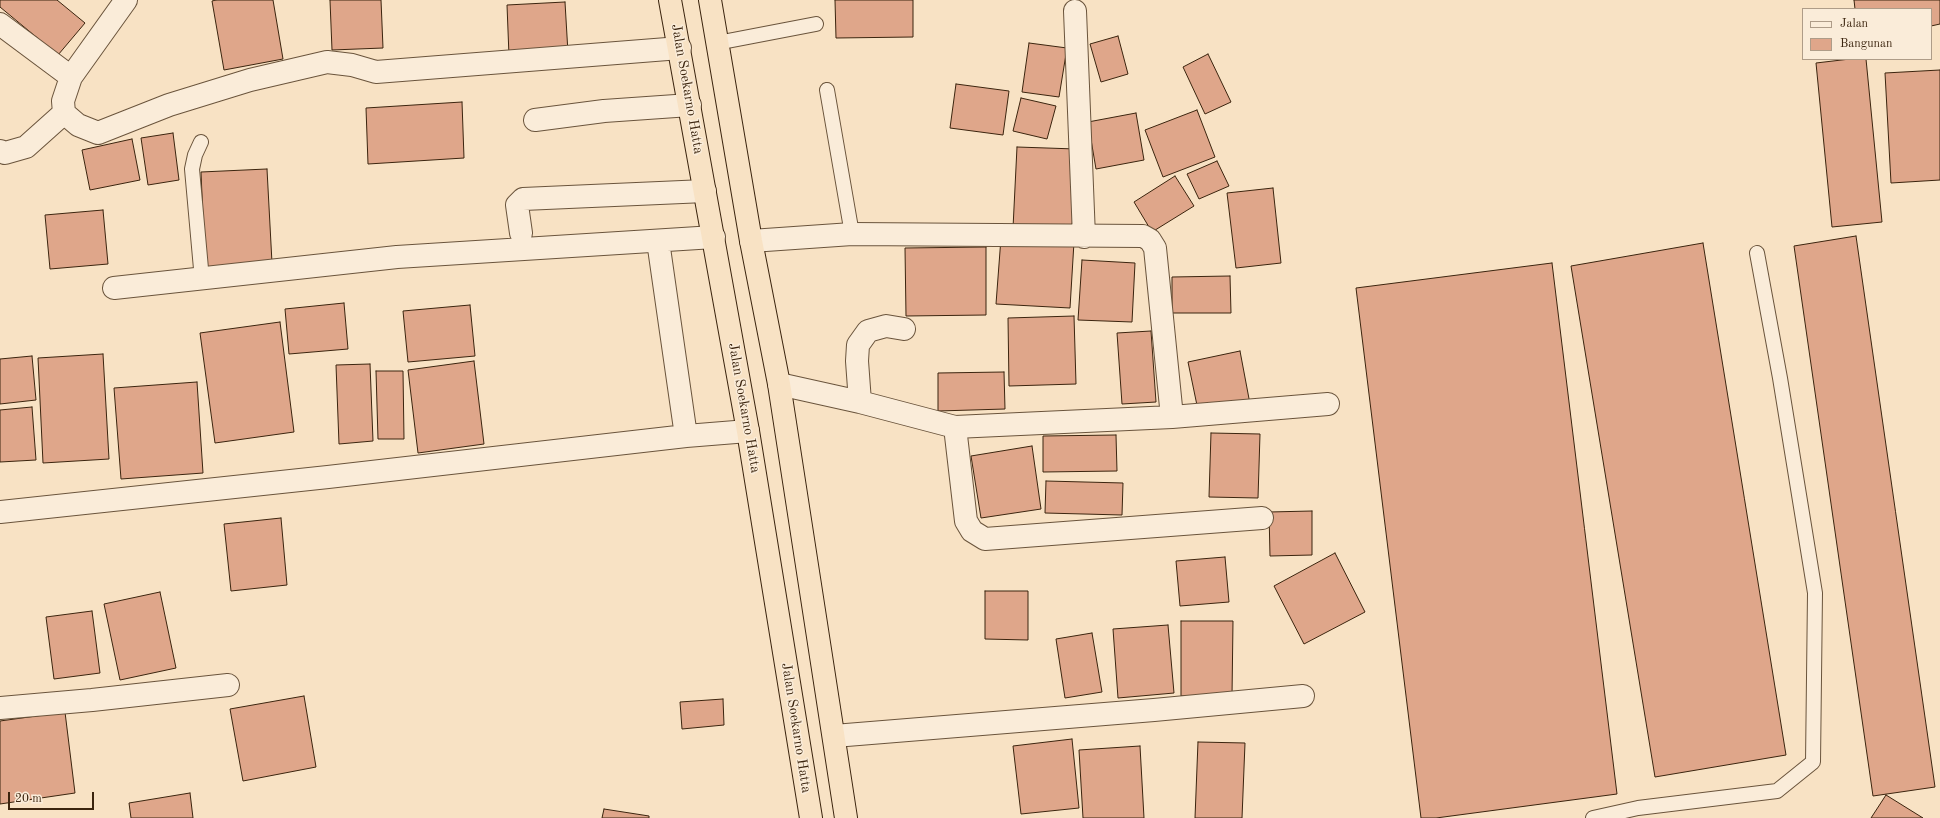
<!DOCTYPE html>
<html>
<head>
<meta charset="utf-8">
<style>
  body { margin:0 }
  #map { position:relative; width:1940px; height:818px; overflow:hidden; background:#f8e2c4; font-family:"Old Standard TT",serif }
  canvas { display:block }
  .legend { position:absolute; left:1802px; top:8px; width:130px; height:52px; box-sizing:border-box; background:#faecd9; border:1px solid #ae9c88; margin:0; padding:5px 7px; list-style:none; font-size:12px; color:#3b240e }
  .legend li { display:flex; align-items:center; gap:8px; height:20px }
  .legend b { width:20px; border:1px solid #ae9c88 }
  .scale { position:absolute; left:8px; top:792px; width:86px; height:18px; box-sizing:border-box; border:2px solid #3b240e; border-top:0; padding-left:5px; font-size:12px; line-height:14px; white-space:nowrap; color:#3b240e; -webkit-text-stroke:3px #faecd9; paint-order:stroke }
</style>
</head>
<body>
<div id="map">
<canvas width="1940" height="818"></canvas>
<ul class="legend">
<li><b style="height:5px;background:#faecd9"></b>Jalan</li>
<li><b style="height:11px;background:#dfa68a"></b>Bangunan</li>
</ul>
<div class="scale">20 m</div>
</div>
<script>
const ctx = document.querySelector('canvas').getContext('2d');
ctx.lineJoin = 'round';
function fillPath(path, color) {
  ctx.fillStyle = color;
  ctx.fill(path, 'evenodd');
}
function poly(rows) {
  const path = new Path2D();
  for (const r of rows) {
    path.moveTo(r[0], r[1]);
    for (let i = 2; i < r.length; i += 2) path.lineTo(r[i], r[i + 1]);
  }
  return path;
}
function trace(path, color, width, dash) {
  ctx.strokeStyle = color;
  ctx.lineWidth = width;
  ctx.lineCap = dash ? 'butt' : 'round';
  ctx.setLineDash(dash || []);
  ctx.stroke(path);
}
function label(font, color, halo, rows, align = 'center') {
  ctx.font = font + ' "Old Standard TT",serif';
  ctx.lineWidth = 3;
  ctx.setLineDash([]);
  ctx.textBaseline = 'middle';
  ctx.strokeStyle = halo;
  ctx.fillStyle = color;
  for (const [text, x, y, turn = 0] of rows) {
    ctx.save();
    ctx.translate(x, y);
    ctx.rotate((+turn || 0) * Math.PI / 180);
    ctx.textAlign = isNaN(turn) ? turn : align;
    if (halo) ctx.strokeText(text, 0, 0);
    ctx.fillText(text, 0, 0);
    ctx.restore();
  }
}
const building = poly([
  [0,0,57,0,85,23,58,55,0,7,0,0],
  [216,0,273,0,283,59,224,70,212,1,216,0],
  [330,0,381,0,383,48,332,50,330,0],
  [835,0,913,0,913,37,836,38,835,0],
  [1854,0,1940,0,1940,24,1931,26,1931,9,1855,9,1854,0],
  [565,2,568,53,509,56,507,5,565,2],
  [1118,36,1128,74,1101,82,1090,44,1118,36],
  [1029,43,1067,48,1059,97,1022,92,1029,43],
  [1208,54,1231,102,1205,114,1183,67,1208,54],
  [1850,59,1866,59,1882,222,1832,227,1816,63,1850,59],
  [1940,70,1940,180,1891,183,1885,73,1940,70],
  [956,84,1009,91,1003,135,950,128,956,84],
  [1021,98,1056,106,1047,139,1013,131,1021,98],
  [462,102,464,158,368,164,366,108,462,102],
  [1197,110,1215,157,1163,177,1145,130,1197,110],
  [1136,113,1144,160,1096,169,1088,122,1136,113],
  [173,133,179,180,148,185,141,138,173,133],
  [132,139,140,180,90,190,82,150,132,139],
  [1017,147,1076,149,1072,230,1013,228,1017,147],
  [1217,161,1229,186,1199,199,1187,174,1217,161],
  [267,169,272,263,205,267,201,172,267,169],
  [1175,176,1194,206,1152,232,1134,202,1175,176],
  [1273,188,1281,263,1236,268,1227,193,1273,188],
  [103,210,108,264,50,269,45,215,103,210],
  [1856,236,1935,787,1873,796,1794,246,1856,236],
  [1001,238,1074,242,1070,308,996,304,1001,238],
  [1703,243,1786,755,1655,777,1571,266,1703,243],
  [986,247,986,315,906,316,905,248,986,247],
  [1082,260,1135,263,1132,322,1078,320,1082,260],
  [1552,263,1617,794,1436,818,1421,818,1356,288,1552,263],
  [1230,276,1231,313,1172,313,1172,277,1230,276],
  [344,303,348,349,289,354,285,309,344,303],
  [470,305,475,356,408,362,403,311,470,305],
  [1074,316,1076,384,1009,386,1008,318,1074,316],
  [280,322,294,432,215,443,200,333,280,322],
  [1151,331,1156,402,1122,404,1117,333,1151,331],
  [1240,351,1250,404,1199,415,1188,362,1240,351],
  [103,354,109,459,43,463,38,358,103,354],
  [32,356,36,400,0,404,0,359,32,356],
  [474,361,484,444,418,453,408,370,474,361],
  [370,364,373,441,339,444,336,365,370,364],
  [376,371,403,371,404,439,378,439,376,371],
  [1004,372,1005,409,938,411,938,373,1004,372],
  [197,382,203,473,121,479,114,388,197,382],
  [32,407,36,460,0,462,0,410,32,407],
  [1211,433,1260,434,1258,498,1209,497,1211,433],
  [1116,435,1117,471,1043,472,1043,436,1116,435],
  [1032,446,1041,509,981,518,971,456,1032,446],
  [1046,481,1123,483,1122,515,1045,513,1046,481],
  [1312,511,1312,555,1270,556,1269,512,1312,511],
  [281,518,287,585,231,591,224,524,281,518],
  [1335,553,1365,612,1304,644,1274,586,1335,553],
  [1225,557,1229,602,1180,606,1176,561,1225,557],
  [985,591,1028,591,1028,640,985,639,985,591],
  [160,592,176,668,120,680,104,604,160,592],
  [92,611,100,673,54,679,46,617,92,611],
  [1181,621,1233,621,1232,696,1181,696,1181,621],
  [1168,625,1174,693,1118,698,1113,629,1168,625],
  [1092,633,1102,692,1065,698,1056,639,1092,633],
  [304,696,316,767,243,781,230,709,304,696],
  [723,699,724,725,682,729,680,702,723,699],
  [65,712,75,793,0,804,0,721,65,712],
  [1072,739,1079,808,1021,814,1013,746,1072,739],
  [1198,742,1245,743,1242,818,1195,818,1198,742],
  [1140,746,1144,818,1083,818,1079,750,1140,746],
  [190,793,193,818,131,818,129,803,190,793],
  [1886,795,1923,818,1871,818,1886,795],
  [604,809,649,816,649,818,602,818,604,809]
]);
fillPath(building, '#dfa68a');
trace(building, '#3b240e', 1);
const lane = poly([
  [717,43,816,24],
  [827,90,852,234],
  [201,142,195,155,192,169,202,280],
  [1593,818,1638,808,1777,791,1813,762,1815,593,1780,378,1757,253]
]);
const street = poly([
  [126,0,71,77,63,101,64,113,78,125,98,133,169,105,250,80,327,62,352,65,376,72,680,48],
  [1075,11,1084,237],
  [0,24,71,77],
  [535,120,604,111,690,105],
  [0,151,5,153,26,147,64,113],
  [521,233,517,205,523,199,705,191],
  [658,241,686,436],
  [751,241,852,234,1143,236,1150,240,1155,248,1172,417],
  [114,288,397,257,714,237],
  [779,384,860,402,955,427,1172,417,1328,404],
  [860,402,857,361,858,345,868,331,886,326,904,329],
  [955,427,966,521,972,531,985,539,1262,518],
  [0,512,328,477,686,436,748,431],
  [0,708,92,700,228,685],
  [834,736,1154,710,1303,696]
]);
const highway = poly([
  [670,0,748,431,811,818],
  [710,0,751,241,779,384,846,818]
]);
trace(lane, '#6a543c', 16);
trace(street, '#6a543c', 24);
trace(highway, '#3b240e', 24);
trace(lane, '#faecd9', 14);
trace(street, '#faecd9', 22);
trace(highway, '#f8e2c4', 22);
label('14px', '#3b240e', '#faecd9', [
  ["Jalan Soekarno Hatta",687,89,80],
  ["Jalan Soekarno Hatta",744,408,80],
  ["Jalan Soekarno Hatta",796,728,81]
]);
</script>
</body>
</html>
